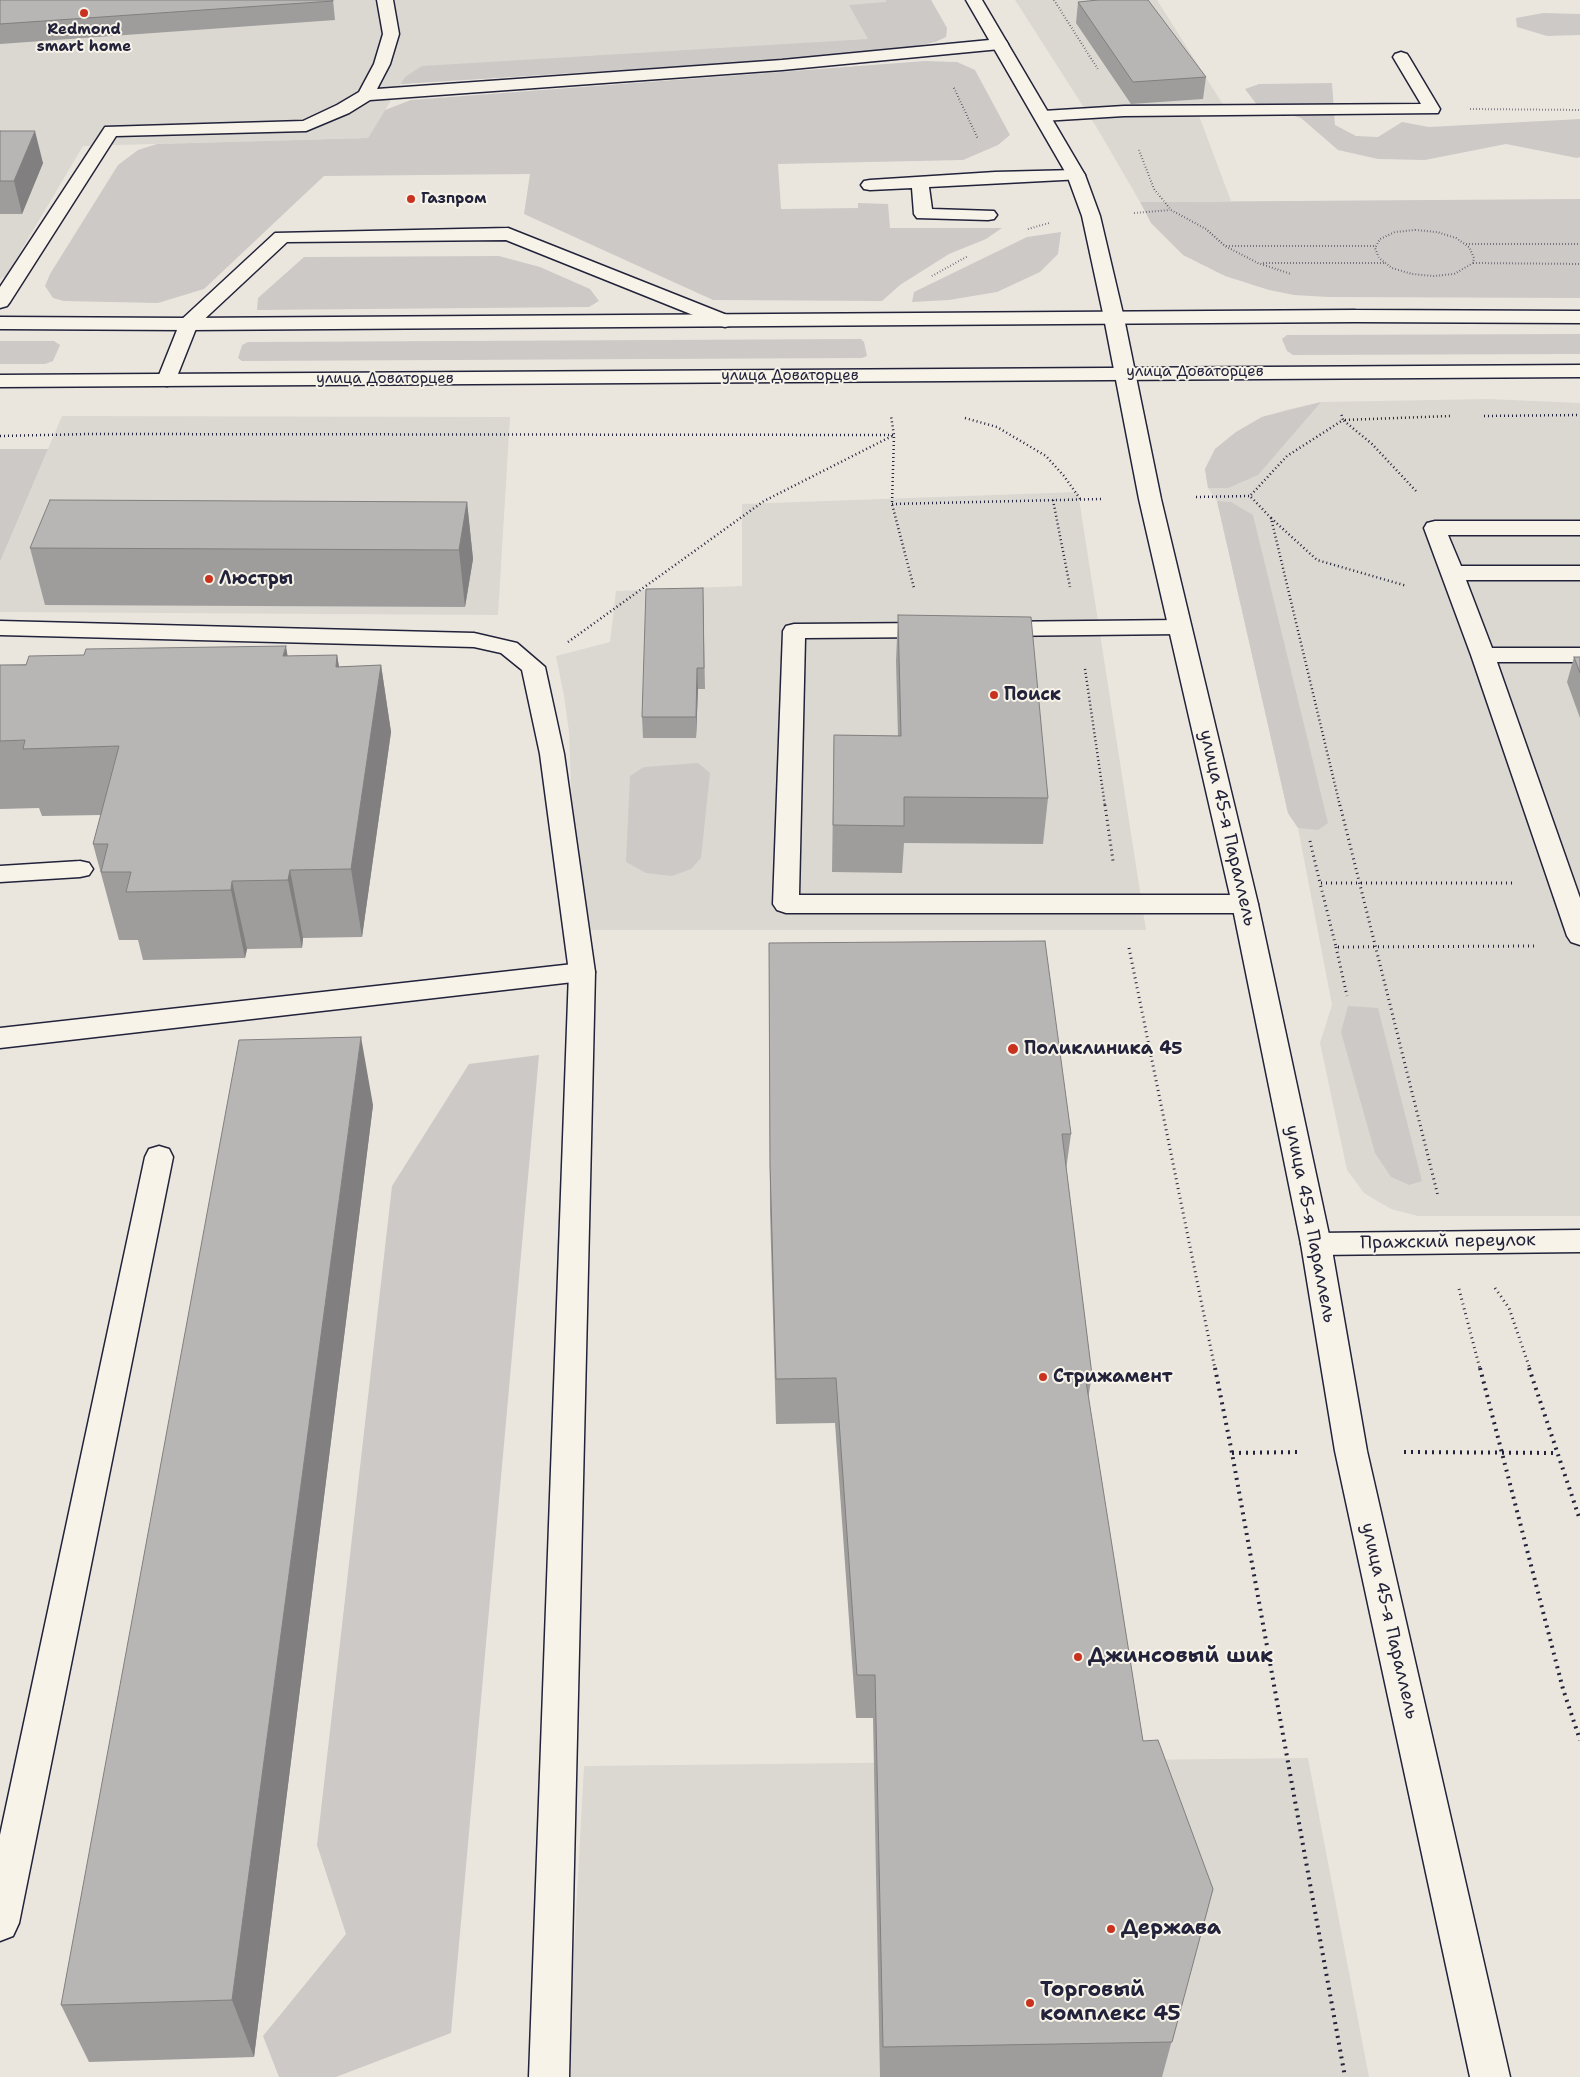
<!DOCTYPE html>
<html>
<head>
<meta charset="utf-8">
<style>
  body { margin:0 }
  canvas { display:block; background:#eae6de }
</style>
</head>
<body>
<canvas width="1580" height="2077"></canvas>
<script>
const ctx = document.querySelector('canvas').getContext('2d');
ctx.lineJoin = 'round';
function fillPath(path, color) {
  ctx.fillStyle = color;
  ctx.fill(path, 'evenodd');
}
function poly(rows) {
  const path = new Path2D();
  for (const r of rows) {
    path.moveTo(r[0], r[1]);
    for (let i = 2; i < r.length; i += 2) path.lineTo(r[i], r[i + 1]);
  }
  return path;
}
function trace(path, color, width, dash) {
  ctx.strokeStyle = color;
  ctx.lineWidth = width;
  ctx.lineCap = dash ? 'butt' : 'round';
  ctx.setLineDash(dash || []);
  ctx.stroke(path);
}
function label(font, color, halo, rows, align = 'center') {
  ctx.font = font + ' "Shantell Sans",sans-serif';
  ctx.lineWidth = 4;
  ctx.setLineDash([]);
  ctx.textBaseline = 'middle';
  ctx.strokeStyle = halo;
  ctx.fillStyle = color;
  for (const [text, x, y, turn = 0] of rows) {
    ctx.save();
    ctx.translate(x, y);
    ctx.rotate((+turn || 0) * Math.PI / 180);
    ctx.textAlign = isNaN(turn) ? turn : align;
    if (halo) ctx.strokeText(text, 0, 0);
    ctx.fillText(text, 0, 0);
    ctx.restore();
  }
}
fillPath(poly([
  [0,0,931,0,947,28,946,37,935,42,906,48,775,60,401,84,368,138,83,146,6,276,0,279],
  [1015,0,1157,0,1224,106,1195,105,1231,201,1140,202,1097,128],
  [1489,399,1580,403,1580,1216,1418,1216,1391,1209,1364,1193,1347,1170,1320,1043,1332,1005,1298,828,1288,813,1217,501,1208,488,1205,469,1215,449,1236,432,1262,417,1286,410,1321,402],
  [62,416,510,417,498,615,0,612,0,562],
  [1078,492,1146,930,585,930,575,890,569,732,564,696,556,656,610,642,616,591,742,586,742,504],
  [1308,1758,1369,2077,567,2077,584,1766]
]), '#dbd8d2');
fillPath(poly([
  [886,0,931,0,947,28,946,37,935,42,906,48,775,60,401,84,405,77,422,66,868,39,849,5,886,2],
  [1543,13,1580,14,1580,35,1547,36,1517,27,1516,18],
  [925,61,957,62,975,70,1010,135,998,145,963,160,778,164,781,209,858,208,858,203,888,204,890,228,1002,228,986,239,949,254,900,285,882,301,713,300,524,214,530,174,324,176,204,289,158,303,64,301,53,298,45,286,50,274,118,165,138,150,157,144,368,138,385,110,411,100],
  [1332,83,1335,125,1356,136,1378,137,1402,122,1429,127,1580,119,1580,157,1577,158,1506,144,1425,160,1378,159,1338,150,1301,118,1257,105,1245,89,1259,84],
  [1580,199,1580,298,1328,297,1294,295,1269,290,1225,276,1183,255,1151,223,1140,202],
  [1061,232,1058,254,1040,272,997,292,949,300,912,302,914,292,1027,237],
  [499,256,540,267,590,289,599,301,589,307,257,310,258,298,304,257],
  [1580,334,1580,354,1293,355,1287,351,1282,339,1287,335],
  [861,339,864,342,867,356,862,358,242,361,238,358,242,345,248,342],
  [0,341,54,341,60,345,53,361,45,364,0,364],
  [1321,402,1258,475,1228,488,1208,488,1205,469,1215,449,1236,432,1262,417],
  [0,449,48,449,0,562],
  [1217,501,1231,502,1253,515,1328,823,1318,830,1298,828,1288,813],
  [698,763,710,773,701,858,691,869,672,876,646,873,626,862,630,776,644,767],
  [1348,1006,1378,1008,1422,1181,1409,1185,1391,1177,1375,1153,1341,1032],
  [539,1055,451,2033,336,2077,279,2077,263,2036,346,1934,317,1845,392,1186,469,1064]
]), '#cdc9c6');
const service = poly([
  [377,0,393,0,399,34,390,64,377,89,782,60,1000,39,1006,41,1008,44,1006,47,1000,49,782,70,370,100,349,113,306,131,116,136,10,302,7,306,0,308,0,287,105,127,303,121,337,105,359,92,374,64,383,34,377,0],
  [1401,52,1407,54,1409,57,1440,109,1438,113,1124,116,1043,121,1037,120,1034,116,1037,112,1043,111,1124,106,1421,104,1393,57,1395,54,1401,52],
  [1076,170,1082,171,1085,175,1082,179,929,187,932,209,994,211,997,215,994,219,988,220,917,218,914,214,912,188,870,190,864,189,861,185,864,181,870,180,995,172,1076,170],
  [508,228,732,317,735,321,732,325,725,327,718,325,506,240,287,242,197,326,174,384,167,386,160,384,157,380,181,320,275,233,508,228],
  [1435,521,1580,521,1580,535,1448,535,1461,566,1580,566,1580,580,1466,580,1492,648,1580,648,1580,662,1497,662,1580,898,1580,945,1571,942,1567,936,1471,655,1424,528,1427,523,1435,521],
  [1180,620,1188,622,1191,627,1188,632,1180,634,994,636,986,634,983,629,986,624,994,622,1180,620],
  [934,623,942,625,945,630,942,635,934,637,805,638,799,895,1245,895,1254,898,1258,904,1254,910,1245,913,786,913,777,910,773,904,783,631,786,626,794,624,934,623],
  [80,861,89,863,93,869,89,875,80,877,0,882,0,866,80,861],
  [582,963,591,965,595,972,591,979,582,981,0,1048,0,1028,582,963],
  [159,1146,169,1149,173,1157,19,1923,13,1936,0,1941,0,1835,145,1157,149,1149,159,1146]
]);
const minor = poly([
  [966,0,982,0,1085,175,1100,216,1124,318,1121,322,1114,324,1107,322,1104,318,1082,216,1067,175,966,0],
  [0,621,474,633,517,643,545,667,564,754,595,972,569,2077,529,2077,569,972,540,754,522,670,501,653,474,647,0,635,0,621],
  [1580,1230,1580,1252,1316,1255,1305,1252,1301,1244,1305,1236,1316,1233,1580,1230]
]);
const secondary = poly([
  [1114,312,1121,314,1124,318,1161,499,1258,904,1331,1244,1367,1451,1510,2077,1470,2077,1335,1451,1301,1244,1232,904,1139,499,1104,318,1107,314,1114,312]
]);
const primary = poly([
  [1355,310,1580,311,1580,323,1355,322,188,330,0,329,0,317,188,318,1355,310],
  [1580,365,1580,377,0,387,0,375,1580,365]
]);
trace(service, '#22223b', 3);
trace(minor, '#22223b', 3);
trace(secondary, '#22223b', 3);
trace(primary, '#22223b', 3);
trace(poly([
  [1054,0,1099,71],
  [954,88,978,139],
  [1470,109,1580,110],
  [1139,150,1154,189,1171,210,1206,229,1225,246,1258,263,1291,274],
  [1134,213,1170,210],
  [1028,229,1049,223],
  [1415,230,1437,232,1456,238,1469,247,1474,258,1473,263,1454,274,1434,276,1412,274,1392,268,1379,258,1375,248,1380,239,1395,232,1415,230],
  [1466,244,1580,244],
  [1226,246,1375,246],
  [1263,263,1384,263],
  [1473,263,1580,264],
  [932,276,968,256]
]), '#22223b', 2, [0.5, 2.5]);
trace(poly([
  [1484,416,1580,415],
  [965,418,997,427,1046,456,1064,476,1081,500],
  [0,436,89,434,894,435,892,504,914,588],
  [1416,491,1372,444,1343,420,1450,416],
  [1196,497,1250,496],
  [1053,500,1070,587],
  [892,504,1102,499],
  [1271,518,1317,560,1407,586],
  [568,642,764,501,894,435,891,416],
  [1085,669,1105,806],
  [1340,806,1271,518,1250,496,1287,456,1343,420,1341,413]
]), '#22223b', 2.5, [1, 3]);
trace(poly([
  [1105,805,1113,861],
  [1340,805,1438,1196],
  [1310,841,1320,883],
  [1512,883,1320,883,1336,947,1534,946],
  [1336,947,1347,996],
  [1129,948,1215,1369],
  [1495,1288,1509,1308,1530,1369],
  [1459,1289,1480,1369]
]), '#22223b', 3, [1, 4]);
trace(poly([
  [1215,1368,1232,1453,1345,2077],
  [1480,1368,1563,1689,1580,1740],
  [1529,1368,1580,1520],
  [1404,1452,1558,1453],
  [1232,1453,1300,1452]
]), '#22223b', 4, [2, 5]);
fillPath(service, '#f7f3e8');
fillPath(minor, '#f7f3e8');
fillPath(secondary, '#f7f3e8');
fillPath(primary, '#f7f3e8');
fillPath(poly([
  [0,0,333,0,335,20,0,44],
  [1078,2,1206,77,1203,99,1131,104,1076,23],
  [0,131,43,163,22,214,0,214],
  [467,502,473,559,465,607,45,605,30,548],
  [703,588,705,689,698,689,696,738,643,738,642,717],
  [898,615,1048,798,1043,844,904,843,902,873,832,872,834,735,898,736,896,661],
  [337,655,339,667,381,665,391,732,362,937,303,938,302,948,247,949,245,958,143,960,138,940,119,940,93,844,101,815,42,816,39,808,0,809,0,665,287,656],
  [1574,657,1580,657,1580,718,1567,682],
  [769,943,1071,1134,1066,1170,1092,1375,1088,1399,1143,1741,1213,1889,1162,2077,880,2077,873,1718,856,1718,835,1423,776,1424,770,1211],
  [373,1105,254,2057,89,2062,61,2005]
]), '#9e9d9c');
fillPath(poly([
  [35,131,43,163,22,214,14,181],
  [467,502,473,559,465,607,459,550],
  [286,646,297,713,283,656],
  [337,655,348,722,336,667],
  [381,665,391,732,362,937,351,869],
  [697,668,698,689,696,738,696,717],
  [290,870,303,938,302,948,288,880],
  [232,881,247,949,245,958,231,890],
  [361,1037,373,1105,254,2057,232,2000]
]), '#817f7f');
const building = poly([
  [0,0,333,0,333,1,0,24,0,0],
  [1098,0,1148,0,1206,77,1133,82,1078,2,1098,0],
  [0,131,35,131,14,181,0,181,0,131],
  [50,500,467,502,459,550,30,548,50,500],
  [703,588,704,668,697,668,696,717,642,717,646,589,703,588],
  [898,615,1031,617,1048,798,904,797,904,826,833,825,834,735,901,736,898,615],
  [286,646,283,656,337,655,336,667,381,665,351,869,290,870,288,880,232,881,231,890,126,892,131,872,101,872,108,844,93,844,119,746,23,749,25,740,0,741,0,665,26,665,29,656,84,655,86,649,286,646],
  [1574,657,1580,657,1580,673,1574,657],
  [1045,941,1071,1134,1062,1134,1092,1375,1085,1375,1143,1741,1158,1740,1213,1889,1172,2042,883,2047,875,1675,857,1675,836,1378,776,1379,770,1165,769,943,1045,941],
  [361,1037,232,2000,61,2005,239,1040,361,1037]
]);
fillPath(building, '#b8b6b5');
trace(building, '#817f7f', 1);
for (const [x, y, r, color] of [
  [84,13,5,"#c8321e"],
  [411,199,5,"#c8321e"],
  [209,579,5,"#c8321e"],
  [994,695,5,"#c8321e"],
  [1013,1049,6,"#c8321e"],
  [1043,1377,5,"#c8321e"],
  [1078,1657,5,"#c8321e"],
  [1111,1929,5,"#c8321e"],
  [1030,2003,5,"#c8321e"]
]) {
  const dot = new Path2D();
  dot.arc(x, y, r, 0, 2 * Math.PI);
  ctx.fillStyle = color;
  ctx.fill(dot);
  trace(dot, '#f7f3e8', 2);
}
label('bold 15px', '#22223b', '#f7f3e8', [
  ["Redmond",84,30],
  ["smart home",84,47],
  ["Газпром",421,199,"left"]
]);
label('15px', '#22223b', '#f7f3e8', [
  ["улица Доваторцев",1195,372],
  ["улица Доваторцев",790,376],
  ["улица Доваторцев",385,379]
]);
label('bold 18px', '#22223b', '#f7f3e8', [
  ["Люстры",219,579],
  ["Поиск",1004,695],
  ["Поликлиника 45",1024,1049],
  ["Стрижамент",1053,1377]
], 'left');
label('18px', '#22223b', '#f7f3e8', [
  ["улица 45-я Параллель",1227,828,77],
  ["улица 45-я Параллель",1310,1224,79],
  ["Пражский переулок",1448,1242,-1],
  ["улица 45-я Параллель",1389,1621,77]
]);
label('bold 21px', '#22223b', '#f7f3e8', [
  ["Джинсовый шик",1088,1657],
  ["Держава",1121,1929],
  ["Торговый",1040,1991],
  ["комплекс 45",1040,2015]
], 'left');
</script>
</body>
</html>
